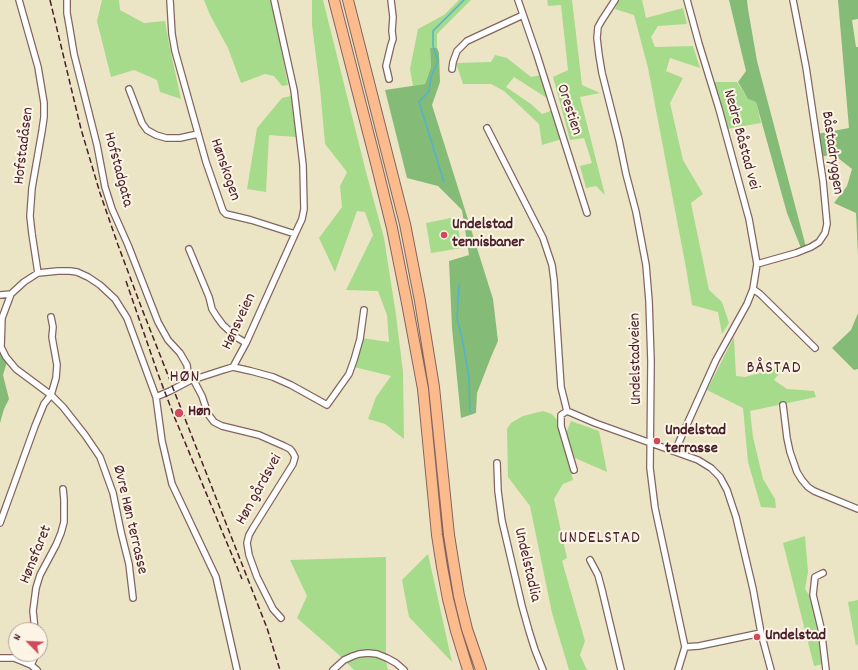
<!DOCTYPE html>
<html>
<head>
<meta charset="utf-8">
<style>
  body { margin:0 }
  #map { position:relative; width:858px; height:670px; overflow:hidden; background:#ece5c5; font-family:Dekko,sans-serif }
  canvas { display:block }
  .north { position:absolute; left:8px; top:622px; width:40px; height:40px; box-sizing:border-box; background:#fcf5e5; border:1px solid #b59f9b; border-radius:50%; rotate:294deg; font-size:11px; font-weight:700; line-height:16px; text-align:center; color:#4a1f2b }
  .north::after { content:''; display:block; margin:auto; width:14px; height:18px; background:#d1495b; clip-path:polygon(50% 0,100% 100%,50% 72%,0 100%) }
</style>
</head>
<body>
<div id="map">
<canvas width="858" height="670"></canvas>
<div class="north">N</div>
</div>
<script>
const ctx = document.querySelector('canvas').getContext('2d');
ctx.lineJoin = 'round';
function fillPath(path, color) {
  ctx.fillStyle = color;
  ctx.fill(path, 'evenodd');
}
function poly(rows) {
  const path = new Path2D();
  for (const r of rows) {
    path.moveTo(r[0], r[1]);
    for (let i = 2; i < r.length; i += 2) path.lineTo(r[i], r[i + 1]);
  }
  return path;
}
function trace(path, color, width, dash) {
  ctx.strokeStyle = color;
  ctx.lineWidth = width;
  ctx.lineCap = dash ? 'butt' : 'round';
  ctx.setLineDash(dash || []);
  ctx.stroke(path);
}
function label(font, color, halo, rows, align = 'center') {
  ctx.font = font + ' Dekko,sans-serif';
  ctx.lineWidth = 4;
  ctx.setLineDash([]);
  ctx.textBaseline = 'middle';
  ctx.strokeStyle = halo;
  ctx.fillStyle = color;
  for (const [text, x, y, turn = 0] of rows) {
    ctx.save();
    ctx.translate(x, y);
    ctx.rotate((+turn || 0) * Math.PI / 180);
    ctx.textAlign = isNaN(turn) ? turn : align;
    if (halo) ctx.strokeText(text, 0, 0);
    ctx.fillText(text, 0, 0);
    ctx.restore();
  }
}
fillPath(poly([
  [102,0,119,0,120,10,144,23,165,21,169,44,181,99,160,92,157,80,134,70,111,77,97,21],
  [204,0,271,0,274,11,288,85,282,86,274,76,265,74,241,83,228,48,210,15],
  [312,0,323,0,365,168,384,238,396,315,403,372,404,439,385,424,368,419,376,397,391,376,354,367,362,338,389,342,387,315,378,291,346,290,373,235,365,212,357,211,335,272,319,238,342,207,340,186,347,172,325,144,320,88,312,25],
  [459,0,471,0,437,34,437,48,430,48,431,67,425,84,413,86,410,69,418,29,444,15],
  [547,0,572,0,582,85,600,93,580,97,605,195,596,186,586,188,580,166,592,163,584,138,570,140,553,77,568,70,561,5,548,6],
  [619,0,642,0,646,18,683,8,687,24,658,26,651,37,655,47,693,46,700,68,670,58,666,71,683,78,670,103,683,160,703,194,691,203,709,290,722,302,729,323,722,334,718,312,692,305,686,268,648,68,634,15,615,9],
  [495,55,507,58,531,77,541,75,550,100,514,77,506,87,531,104,542,114,553,110,562,139,542,145,539,124,504,91,491,84,463,84,456,63,491,62],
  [714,82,737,82,748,99,756,102,761,123,727,129],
  [291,96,296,137,269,135,266,192,247,189,257,128,282,98],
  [456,217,462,248,431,253,426,223],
  [734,337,736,376,745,377,785,366,774,380,787,389,814,391,816,397,750,411,753,437,763,479,775,499,776,508,761,507,748,462,743,408,707,390],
  [543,411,552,414,557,420,573,480,563,484,554,499,567,558,562,561,585,641,580,655,587,670,569,670,552,613,530,506,508,477,507,429,511,423,523,416],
  [571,421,599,431,607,472,575,458,565,436],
  [805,536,808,572,805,589,813,601,823,664,814,666,783,543],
  [428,554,452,662,409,617,402,580],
  [386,557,386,661,388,670,354,670,338,654,297,618,307,596,290,560],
  [858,600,858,644,856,646,848,602]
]), '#a6db8b');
fillPath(poly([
  [729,0,747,0,748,9,757,61,806,247,801,248,787,213,756,102,748,99,738,82,746,71],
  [838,0,858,0,858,19,852,20,856,47,858,47,858,256,856,213,834,203,847,186,852,169,833,154,821,157,817,134,849,128],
  [430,48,437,48,439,53,440,82,432,105,493,299,498,341,491,357,477,393,476,413,461,418,452,328,449,261,469,255,462,210,438,186,407,178,385,90,425,84,431,67],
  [858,313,858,369,854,370,832,348,851,330],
  [0,345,1,351,7,362,3,375,9,399,4,409,0,423]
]), '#84bb77');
trace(poly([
  [444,182,419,102,429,91,431,77,438,61,433,46,433,31,464,0],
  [459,285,457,319,462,338,469,377,470,412]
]), '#52b2d1', 1.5);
const street = poly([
  [19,0,38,67,44,103,44,117,42,131,32,188,30,216,32,234,38,273],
  [67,0,67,13,70,30,74,54,97,145,105,187,112,209,128,245,158,322,168,340,180,353,187,365,189,381],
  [170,0,172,34,175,51,206,162,223,211,226,214,251,220,295,234],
  [518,0,537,55,587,213],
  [615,0,602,20,598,27,597,38,599,55,602,73,619,140,626,174,636,212,646,265,649,301,651,361,650,468,655,508,685,647,699,646,761,633],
  [452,69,453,62,457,51,467,41,523,15],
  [389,79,386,66,391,45,393,39,392,31,393,17,391,0],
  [129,89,142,123,147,130,156,135,166,138,180,138,198,134],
  [487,128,543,238,552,265,554,280,561,387,567,411],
  [189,249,209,297,212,309,217,317,223,325,236,337,246,343],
  [757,264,796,253,811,247,819,242,825,233,827,224,823,181,806,67,793,0],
  [753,289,760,294,815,348],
  [0,295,11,294],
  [233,367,246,343,295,234,302,219,304,209,303,165,294,90,274,0],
  [193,379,202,396,208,414,214,422,222,426,259,435,284,446,290,449,293,453,295,457,293,464,253,528,249,535,247,543,249,555,257,577,273,609,281,618],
  [156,397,170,391,189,381,223,370,233,367,251,371,273,377,291,385,327,405,349,374,354,360,360,339,364,310],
  [783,405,787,438,790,452,797,472,802,480,808,487,814,491,858,509],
  [567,411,595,423,698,460,711,468,720,477,727,490,736,517,753,589,761,633,771,670],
  [567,411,561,415,561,426,574,470],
  [675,451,716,360,747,304,753,289,757,264,749,219,719,109,699,44,687,0],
  [497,463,498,491,502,521,522,606,529,631,535,650,543,670],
  [0,523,35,426,44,404,51,395,56,378,57,365,52,337,53,327,51,317],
  [590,560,598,575,602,590,621,670],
  [823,573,815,577,813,595,821,628,826,670],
  [133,598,129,564,121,532,113,493,100,457,85,435,63,407,51,395,16,369,6,357,1,347,2,318,11,294,24,282,38,273,58,271,70,271,77,272,88,277,100,285,115,299,127,318,156,397,162,441,172,484,216,577,237,670],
  [35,630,33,611,36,588,40,575,56,545,61,533,64,522,64,499,63,489],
  [0,658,14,658,24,662,31,665,37,670],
  [31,665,36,654],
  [333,670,344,660,353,656,359,654,368,653,377,654,387,658,396,663,404,670],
  [678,670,685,647]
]);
const highway = poly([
  [334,0,376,163,392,228,407,303,423,389,437,535,442,567,448,599,456,631,468,670],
  [348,0,405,224,420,301,434,387,449,535,454,566,459,596,467,629,481,670]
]);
trace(street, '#836461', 8);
trace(highway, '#836461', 12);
trace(street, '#fff', 5.5);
trace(highway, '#fbbb8c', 10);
trace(poly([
  [50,0,81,129,100,193,118,245,142,309,267,628,280,670],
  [126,281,158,374,174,416,242,579]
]), '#4a1f2b', 1.5, [6, 3]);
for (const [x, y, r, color] of [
  [444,235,4,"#d1495b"],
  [179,413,5,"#d1495b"],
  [657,441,4,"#d1495b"],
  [757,637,4,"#d1495b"]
]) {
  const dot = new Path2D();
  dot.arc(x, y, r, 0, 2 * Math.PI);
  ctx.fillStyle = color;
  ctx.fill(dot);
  trace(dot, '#fcf5e5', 1.5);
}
label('16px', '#4a1f2b', '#fcf5e5', [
  ["Orestien",568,110,72],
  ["Nedre Båstad vei",740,140,75],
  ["Hofstadåsen",25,146,-83],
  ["Båstadryggen",831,153,82],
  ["Hofstadgata",117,170,75],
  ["Hønskogen",224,170,71],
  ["Hønsveien",240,322,-65],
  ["Undelstadveien",637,359,-91],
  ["Høn gårdsvei",260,490,-61],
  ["Øvre Høn terrasse",129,520,77],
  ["Hønsfaret",37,555,-68],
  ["Undelstadlia",526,565,77]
]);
label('bold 16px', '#4a1f2b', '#fcf5e5', [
  ["Undelstad",452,226],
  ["tennisbaner",452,244],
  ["Høn",188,413],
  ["Undelstad",665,432],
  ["terrasse",665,450],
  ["Undelstad",765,637]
], 'left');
ctx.letterSpacing = '1px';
label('17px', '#4a1f2b', '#fcf5e5', [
  ["BÅSTAD",774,370],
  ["UNDELSTAD",600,540]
]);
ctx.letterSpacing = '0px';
ctx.letterSpacing = '1px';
label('18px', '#4a1f2b', '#fcf5e5', [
  ["HØN",185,379]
]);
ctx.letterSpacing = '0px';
</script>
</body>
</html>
